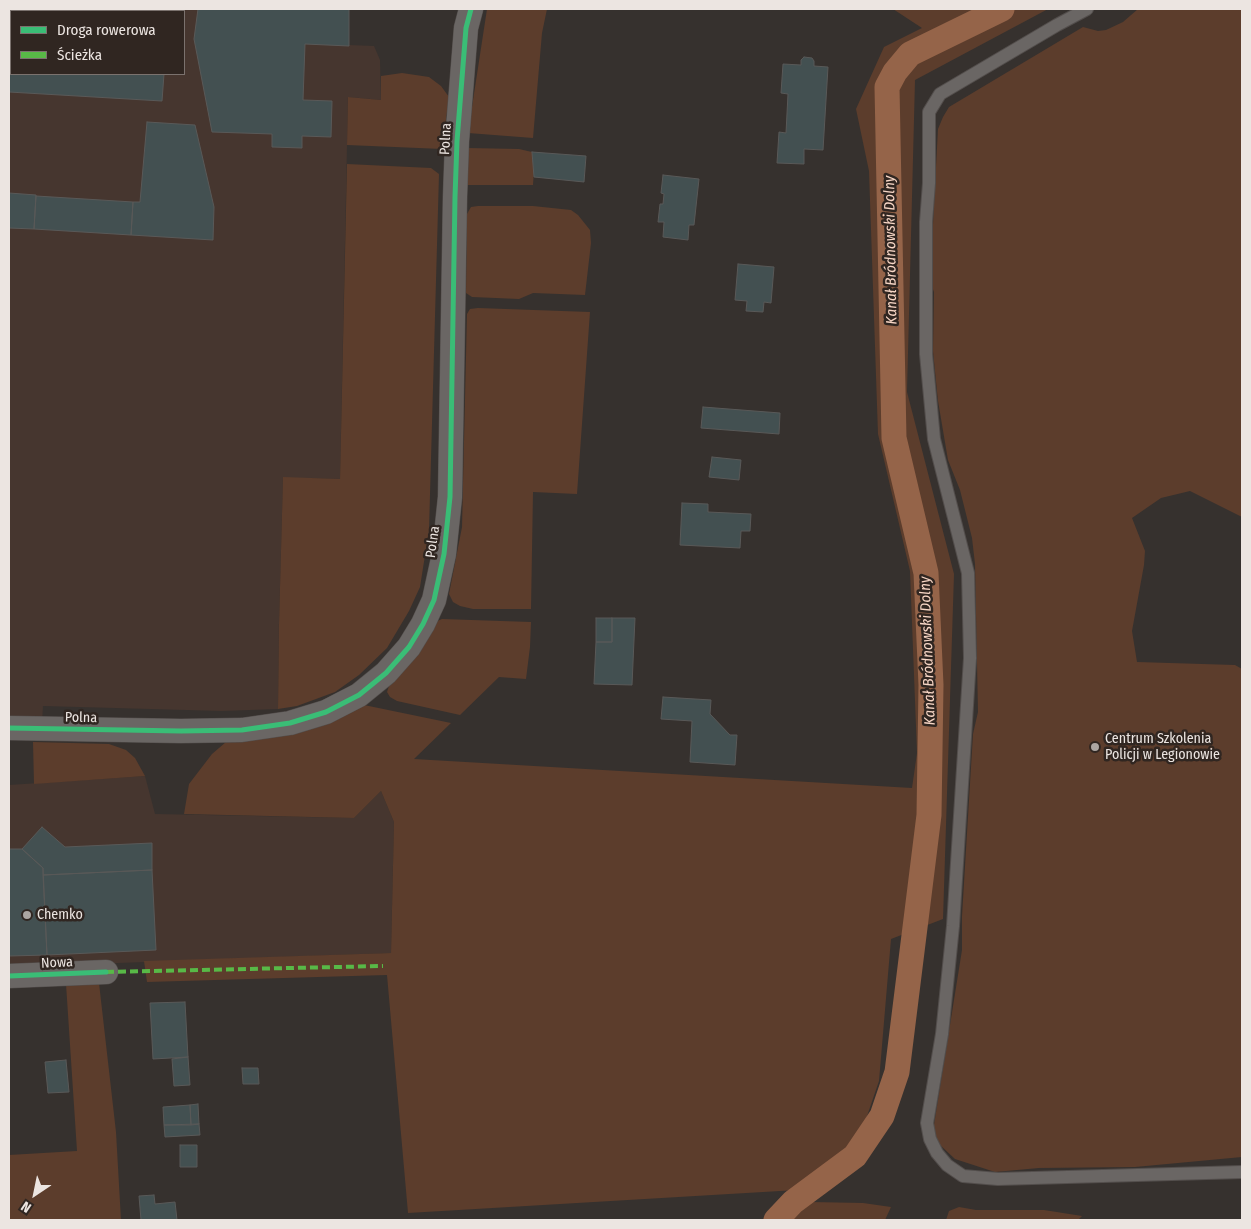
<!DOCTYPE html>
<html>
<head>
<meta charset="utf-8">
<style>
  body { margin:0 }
  #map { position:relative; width:1251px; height:1229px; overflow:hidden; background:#36312e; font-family:"Fira Sans Condensed",sans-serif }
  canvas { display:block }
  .frame { position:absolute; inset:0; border:10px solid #ece5e1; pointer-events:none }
  .legend { position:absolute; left:10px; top:10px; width:175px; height:65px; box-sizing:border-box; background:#302621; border:1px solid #7b726e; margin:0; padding:6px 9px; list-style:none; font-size:15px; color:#ece5e1 }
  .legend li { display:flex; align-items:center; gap:10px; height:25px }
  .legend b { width:25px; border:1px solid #7b726e }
  .north { position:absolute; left:10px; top:1169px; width:50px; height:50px; -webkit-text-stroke:4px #302621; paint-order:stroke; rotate:214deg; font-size:14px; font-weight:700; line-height:20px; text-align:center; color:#ece5e1 }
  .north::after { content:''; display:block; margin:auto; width:18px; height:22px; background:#ece5e1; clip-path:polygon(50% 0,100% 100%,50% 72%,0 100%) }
</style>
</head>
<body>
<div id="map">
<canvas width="1251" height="1229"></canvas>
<div class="frame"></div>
<ul class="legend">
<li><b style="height:6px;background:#3abd76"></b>Droga rowerowa</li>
<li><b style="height:6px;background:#58b947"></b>Ścieżka</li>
</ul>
<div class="north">N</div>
</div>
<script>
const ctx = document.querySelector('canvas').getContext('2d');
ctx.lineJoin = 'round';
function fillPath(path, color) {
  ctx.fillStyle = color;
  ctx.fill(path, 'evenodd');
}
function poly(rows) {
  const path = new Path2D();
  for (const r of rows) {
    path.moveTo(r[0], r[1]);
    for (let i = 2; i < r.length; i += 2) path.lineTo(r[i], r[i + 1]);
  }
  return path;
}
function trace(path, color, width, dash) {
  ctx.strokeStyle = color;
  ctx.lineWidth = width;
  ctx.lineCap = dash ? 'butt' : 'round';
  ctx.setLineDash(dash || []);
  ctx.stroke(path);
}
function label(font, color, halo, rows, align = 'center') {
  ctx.font = font + ' "Fira Sans Condensed",sans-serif';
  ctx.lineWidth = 5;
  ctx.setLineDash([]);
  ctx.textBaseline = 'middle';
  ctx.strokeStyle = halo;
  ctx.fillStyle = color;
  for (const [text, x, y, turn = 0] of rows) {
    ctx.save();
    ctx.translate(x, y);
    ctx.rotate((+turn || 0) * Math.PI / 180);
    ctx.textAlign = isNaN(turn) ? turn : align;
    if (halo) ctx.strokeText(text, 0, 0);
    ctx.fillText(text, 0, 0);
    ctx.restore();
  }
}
fillPath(poly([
  [9,9,349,9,349,45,374,46,380,60,381,100,348,97,340,479,283,478,279,624,278,709,222,711,43,706,42,723,9,722],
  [11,11,184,11,184,74,11,74],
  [145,776,155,814,354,818,381,791,394,822,391,953,9,967,9,785]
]), '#46362f');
fillPath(poly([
  [487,9,547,9,542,33,533,138,468,133],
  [893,9,1048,9,915,80,907,392,954,574,943,919,891,939,879,1081,864,1125,854,1142,835,1160,797,1190,408,1213,387,975,147,982,144,961,391,953,394,822,381,791,354,818,184,814,189,784,212,754,226,742,244,740,364,705,451,723,414,759,912,788,917,753,910,571,878,434,869,171,856,109,884,47,922,28],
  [1138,9,1242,9,1242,517,1190,491,1161,498,1132,518,1145,551,1144,565,1132,631,1137,662,1235,665,1242,669,1242,1157,1135,1167,1039,1168,995,1172,955,1159,940,1145,933,1131,962,950,962,916,973,734,978,712,975,564,972,538,960,490,948,460,938,401,933,351,934,292,930,281,938,129,943,117,949,107,1083,27,1098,31,1106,30,1123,22],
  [402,73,429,77,441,86,449,97,442,149,347,145,348,97,381,100,381,76],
  [467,148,519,149,532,152,534,169,533,185,467,185],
  [347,164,431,168,439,174,429,530,420,587,409,611,387,648,359,675,335,692,297,706,278,709,279,624,283,477,340,479],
  [478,206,533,206,571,210,578,215,590,230,591,243,585,295,533,293,519,299,472,297,466,293,467,214,471,207],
  [478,308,590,312,577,494,533,492,531,609,473,609,460,606,453,602,449,594,462,527,467,314,470,309],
  [442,619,531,622,530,647,526,679,499,677,460,715,397,701,390,697,387,692,389,686,415,656,435,622],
  [33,742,109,744,126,750,135,758,145,776,34,784],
  [99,983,116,1132,121,1220,9,1220,9,1155,77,1151,66,984],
  [811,1202,863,1203,891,1207,885,1220,792,1220,796,1211],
  [959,1207,976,1210,1044,1210,1082,1216,1078,1220,946,1220,949,1211]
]), '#5c3d2c');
trace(poly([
  [776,1220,793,1202,855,1156,882,1116,897,1072,929,815,931,685,926,573,894,438,887,87,895,72,910,54,1002,9]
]), '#956449', 25);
const building = poly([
  [54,9,163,9,163,11,54,11,54,9],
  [198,9,349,9,349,46,305,44,303,100,332,101,331,137,302,136,302,148,272,147,272,134,212,132,194,39,198,9],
  [9,48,11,48,11,74,164,74,162,101,9,92,9,48],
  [804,57,812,58,814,61,814,66,828,67,823,150,804,149,804,164,777,163,779,132,786,133,788,94,781,93,783,64,801,65,801,60,804,57],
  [147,122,195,125,214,207,213,240,131,235,133,202,140,202,147,122],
  [532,152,586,156,584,182,534,177,532,152],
  [663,175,699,179,694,225,689,225,688,240,663,237,664,222,658,222,660,204,663,204,664,194,661,193,663,175],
  [9,193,36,195,34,229,9,228,9,193],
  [36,196,133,202,131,235,34,229,36,196],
  [738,264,774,267,771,303,764,302,763,312,746,311,747,301,735,300,738,264],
  [703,407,780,413,779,434,701,428,703,407],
  [712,457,741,460,739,480,709,477,712,457],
  [682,503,708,504,708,512,751,514,750,531,741,531,740,548,680,545,682,503],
  [596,618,612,618,612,642,596,642,596,618],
  [612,618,635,618,632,685,594,684,596,642,612,642,612,618],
  [663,697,711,700,710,714,730,735,737,735,735,765,690,762,692,721,661,719,663,697],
  [42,827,65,847,152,843,152,870,43,875,43,868,22,849,42,827],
  [9,849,22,849,43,868,47,955,9,956,9,849],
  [152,870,156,950,47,955,43,875,152,870],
  [185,1002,188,1057,153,1059,150,1003,185,1002],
  [188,1057,190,1085,174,1086,172,1059,188,1057],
  [66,1060,69,1092,48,1093,45,1062,66,1060],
  [242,1068,258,1068,259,1084,243,1084,242,1068],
  [198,1104,199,1124,191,1125,190,1105,198,1104],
  [190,1105,191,1125,164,1125,163,1107,190,1105],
  [199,1124,200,1135,165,1137,164,1125,199,1124],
  [180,1145,197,1145,197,1167,180,1167,180,1145],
  [154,1195,155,1204,175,1202,177,1220,141,1220,139,1196,154,1195]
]);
fillPath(building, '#435051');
trace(building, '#595958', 1);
const lane = poly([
  [1087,9,1057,25,940,94,929,112,929,183,926,222,926,354,934,439,968,573,970,658,953,926,942,1034,927,1123,930,1139,937,1153,947,1165,963,1176,998,1179,1242,1172]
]);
const street = poly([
  [9,728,181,731,242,730,290,723,326,712,359,695,386,673,409,647,423,624,434,600,444,554,450,497,455,197,457,141,466,28,471,9],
  [9,976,106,972]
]);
trace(lane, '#534e4c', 14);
trace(street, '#534e4c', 25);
trace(lane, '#6a6664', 12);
trace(street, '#6a6664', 24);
trace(poly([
  [106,972,383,966]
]), '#58b947', 4, [8, 4]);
trace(poly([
  [9,728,181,731,242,730,290,723,326,712,359,695,386,673,409,647,423,624,434,600,444,554,450,497,455,197,457,141,466,28,471,9],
  [9,976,106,972]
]), '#3abd76', 5);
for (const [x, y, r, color] of [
  [1095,747,5,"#aca6a2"],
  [27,915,5,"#aca6a2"]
]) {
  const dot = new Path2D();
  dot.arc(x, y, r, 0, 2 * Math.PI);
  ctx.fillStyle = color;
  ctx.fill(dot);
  trace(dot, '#302621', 2);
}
label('14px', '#ece5e1', '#302621', [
  ["Polna",446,139,-87],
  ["Polna",433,542,-82],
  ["Polna",81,718,1],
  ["Nowa",57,963,-3]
]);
label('14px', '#ece5e1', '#302621', [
  ["Centrum Szkolenia",1105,739],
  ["Policji w Legionowie",1105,755],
  ["Chemko",37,915]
], 'left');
label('italic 15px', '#f8d7c6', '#302621', [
  ["Kanał Bródnowski Dolny",891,250,-91],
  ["Kanał Bródnowski Dolny",928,651,-92]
]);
</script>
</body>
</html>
